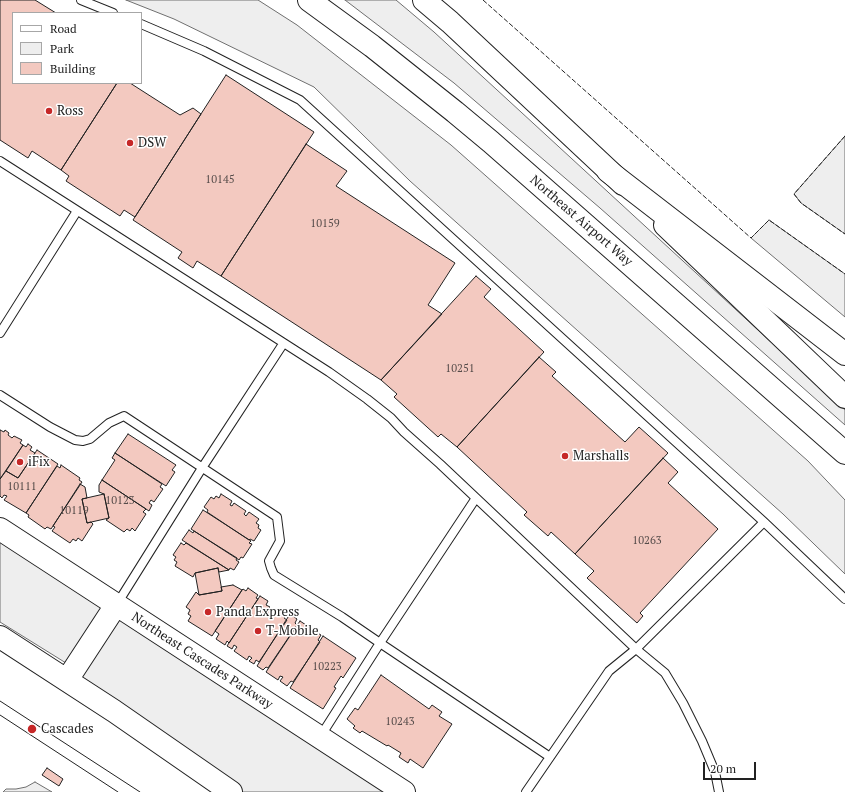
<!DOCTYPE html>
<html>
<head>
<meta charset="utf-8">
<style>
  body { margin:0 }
  #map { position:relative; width:845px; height:792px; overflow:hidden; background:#fff; font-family:"PT Serif",serif }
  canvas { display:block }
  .legend { position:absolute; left:12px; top:12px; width:130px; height:72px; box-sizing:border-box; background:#fff; border:1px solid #a7a7a7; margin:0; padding:5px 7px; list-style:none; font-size:12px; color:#222 }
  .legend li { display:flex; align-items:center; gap:8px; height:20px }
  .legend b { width:20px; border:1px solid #a7a7a7 }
  .scale { position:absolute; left:703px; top:762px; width:53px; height:18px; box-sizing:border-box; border:2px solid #222; border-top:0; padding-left:5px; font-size:12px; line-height:14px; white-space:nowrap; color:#222; -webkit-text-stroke:3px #fff; paint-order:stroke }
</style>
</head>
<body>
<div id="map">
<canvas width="845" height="792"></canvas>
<ul class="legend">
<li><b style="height:5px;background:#fff"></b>Road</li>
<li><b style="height:11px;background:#eee"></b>Park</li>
<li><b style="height:11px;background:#f3c9c0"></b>Building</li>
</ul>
<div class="scale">20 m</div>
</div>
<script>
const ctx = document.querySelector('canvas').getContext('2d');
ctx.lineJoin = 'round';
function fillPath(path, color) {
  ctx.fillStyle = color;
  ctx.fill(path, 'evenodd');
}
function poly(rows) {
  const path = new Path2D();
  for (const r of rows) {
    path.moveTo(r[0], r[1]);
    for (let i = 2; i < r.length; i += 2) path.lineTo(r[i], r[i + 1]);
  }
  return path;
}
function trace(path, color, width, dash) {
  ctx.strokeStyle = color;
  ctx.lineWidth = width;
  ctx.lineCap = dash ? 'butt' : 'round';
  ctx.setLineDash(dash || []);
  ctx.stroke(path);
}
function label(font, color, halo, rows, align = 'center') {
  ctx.font = font + ' "PT Serif",serif';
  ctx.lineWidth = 3;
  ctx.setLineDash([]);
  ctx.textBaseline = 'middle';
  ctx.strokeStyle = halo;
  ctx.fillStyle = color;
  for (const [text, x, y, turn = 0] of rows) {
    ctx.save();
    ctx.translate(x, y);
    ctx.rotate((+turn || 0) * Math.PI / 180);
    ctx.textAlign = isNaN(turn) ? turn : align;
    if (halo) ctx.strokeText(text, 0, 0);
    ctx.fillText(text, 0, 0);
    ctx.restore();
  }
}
const green = poly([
  [126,0,258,0,297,25,451,145,808,461,845,500,845,574,783,514,410,181,314,87,174,19,126,0],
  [345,0,396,0,434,32,845,410,845,425,600,208,454,83,345,0],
  [845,136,845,234,801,203,794,194,845,136],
  [769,220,845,274,845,317,751,238,769,220],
  [0,540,103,605,66,663,0,622,0,540],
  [118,617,396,792,239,792,80,676,118,617],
  [35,782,52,792,3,792,6,789,16,789,26,787,35,782]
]);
fillPath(green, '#eee');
trace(green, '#6f6f6f', 1);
const building = poly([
  [0,0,35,0,56,13,13,13,13,83,117,83,61,170,32,151,28,158,0,140,0,0],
  [226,75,314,132,221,276,197,261,193,268,178,258,182,252,133,220,226,75],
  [117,83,130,83,180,115,193,108,201,114,135,217,124,210,120,216,66,181,69,176,61,170,117,83],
  [306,144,347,171,336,186,455,263,428,305,442,314,381,380,221,276,306,144],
  [476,276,491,289,484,297,544,352,457,447,441,434,438,437,394,397,397,394,381,380,476,276],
  [539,357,556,372,552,376,625,442,639,427,668,453,575,554,551,532,548,536,524,515,527,512,457,447,539,357],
  [0,430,4,432,5,430,9,433,8,435,12,438,14,436,22,440,20,443,23,445,0,479,0,430],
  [128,434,176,465,172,470,175,472,166,486,115,453,128,434],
  [28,444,32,447,30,450,35,453,18,478,6,471,23,445,26,447,28,444],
  [37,450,58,464,26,513,4,500,7,496,4,495,2,498,0,496,0,479,6,471,18,478,37,450],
  [115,453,162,484,160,487,163,489,154,502,151,500,149,503,152,505,149,511,102,480,115,460,112,458,115,453],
  [663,458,678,472,668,483,718,529,640,613,643,616,637,623,587,578,594,571,575,554,663,458],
  [61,465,80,478,79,480,82,482,51,529,47,527,45,529,28,517,29,515,26,513,57,466,60,468,61,465],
  [102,480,146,509,143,512,146,514,135,531,132,528,130,531,127,529,124,532,106,520,109,518,104,494,99,492,99,485,102,480],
  [80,484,85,487,87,498,82,499,87,523,91,522,93,524,82,541,78,538,76,541,73,539,70,543,52,531,55,527,53,526,80,484],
  [104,494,109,518,87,523,82,499,104,494],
  [221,494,232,501,230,505,232,506,234,503,246,511,244,514,246,516,249,512,259,519,256,523,259,525,258,528,261,530,254,541,250,539,249,540,207,512,208,510,204,507,211,497,214,499,216,496,219,498,221,494],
  [203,510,251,541,249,543,252,544,243,558,241,557,239,560,191,529,203,510],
  [189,530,193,533,194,531,237,558,236,560,239,562,234,570,230,568,229,570,182,540,189,530],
  [181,543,184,545,186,543,229,570,219,572,218,568,195,573,193,577,175,566,177,562,174,560,176,557,173,555,181,543],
  [218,568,222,591,199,595,195,573,218,568],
  [233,585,242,590,212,636,188,621,191,616,188,614,190,610,186,607,196,592,199,595,222,591,221,587,233,585],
  [248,588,258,595,256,598,258,599,229,643,227,641,225,645,216,639,219,634,215,631,242,590,243,589,246,591,248,588],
  [260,596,268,601,266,605,270,607,269,608,278,614,280,610,287,614,284,618,287,620,259,662,256,660,254,664,249,661,252,658,249,656,247,660,234,651,237,647,234,645,232,649,227,646,260,596],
  [290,614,297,619,295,623,297,625,268,668,266,667,263,670,257,666,290,614],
  [300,621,312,629,310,633,311,634,314,631,321,635,318,640,320,642,293,682,291,681,287,686,280,681,283,677,280,676,278,680,266,672,300,621],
  [323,636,356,658,343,678,341,676,334,687,336,688,323,709,290,688,323,636],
  [381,675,429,709,432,705,442,712,439,716,452,724,423,768,410,759,408,763,399,757,401,753,388,745,387,746,362,731,360,733,353,728,355,726,347,719,355,708,358,710,381,675],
  [47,768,63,779,59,786,42,775,47,768]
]);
fillPath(building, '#f3c9c0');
trace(building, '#222', 1);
const lane = poly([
  [81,0,113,13],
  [141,24,204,51,300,100,764,522,845,599],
  [0,161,329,372,367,399,391,418,404,432,440,464,636,649,609,671,526,792],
  [0,333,77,211],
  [0,395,50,427,75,440,83,441,90,439,109,423,124,416,277,517,280,541,269,561,271,568,274,575,342,617,380,643,320,737],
  [476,498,380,643,550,757],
  [117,604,202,468,283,344],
  [719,792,715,772,702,741,683,703,665,673,636,649,764,522]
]);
const secondary = poly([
  [0,529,404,792],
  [0,637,114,711,231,792],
  [67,680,116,605]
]);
const primary = poly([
  [309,0,372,46,455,112,491,142,845,453],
  [424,0,450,22,623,184],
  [665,225,845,397]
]);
const highway = poly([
  [608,171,845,354]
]);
trace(lane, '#222', 10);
trace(secondary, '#222', 24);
trace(primary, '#222', 24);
trace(highway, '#222', 24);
trace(lane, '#fff', 8);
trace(secondary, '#fff', 22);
trace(primary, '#fff', 22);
trace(highway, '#fff', 22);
trace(poly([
  [0,701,140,792],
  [0,715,118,792]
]), '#222', 1);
trace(poly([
  [483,0,751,238,769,220,845,274],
  [845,136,794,194,801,203,845,234]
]), '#222', 1, [5, 2]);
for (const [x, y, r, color] of [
  [49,111,4,"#c62828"],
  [130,143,4,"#c62828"],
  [565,456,4,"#c62828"],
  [20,462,4,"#c62828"],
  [208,612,4,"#c62828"],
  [258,631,4,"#c62828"],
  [32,729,5,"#c62828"]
]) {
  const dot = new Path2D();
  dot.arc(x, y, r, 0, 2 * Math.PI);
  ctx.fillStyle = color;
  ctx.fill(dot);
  trace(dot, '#fff', 1.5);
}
label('11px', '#564c4a', null, [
  ["10145",220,180],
  ["10159",325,224],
  ["10251",460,369],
  ["10111",22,487],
  ["10123",120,501],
  ["10119",74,511],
  ["10263",647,541],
  ["10223",327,667],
  ["10243",400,722]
]);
label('13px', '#222', '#fff', [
  ["Ross",57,111],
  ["DSW",138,143],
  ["Marshalls",573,456],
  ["iFix",28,462],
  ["Panda Express",216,612],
  ["T-Mobile",266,631],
  ["Cascades",41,729]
], 'left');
label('13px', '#222', '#fff', [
  ["Northeast Airport Way",581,221,41],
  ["Northeast Cascades Parkway",202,661,33]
]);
</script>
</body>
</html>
